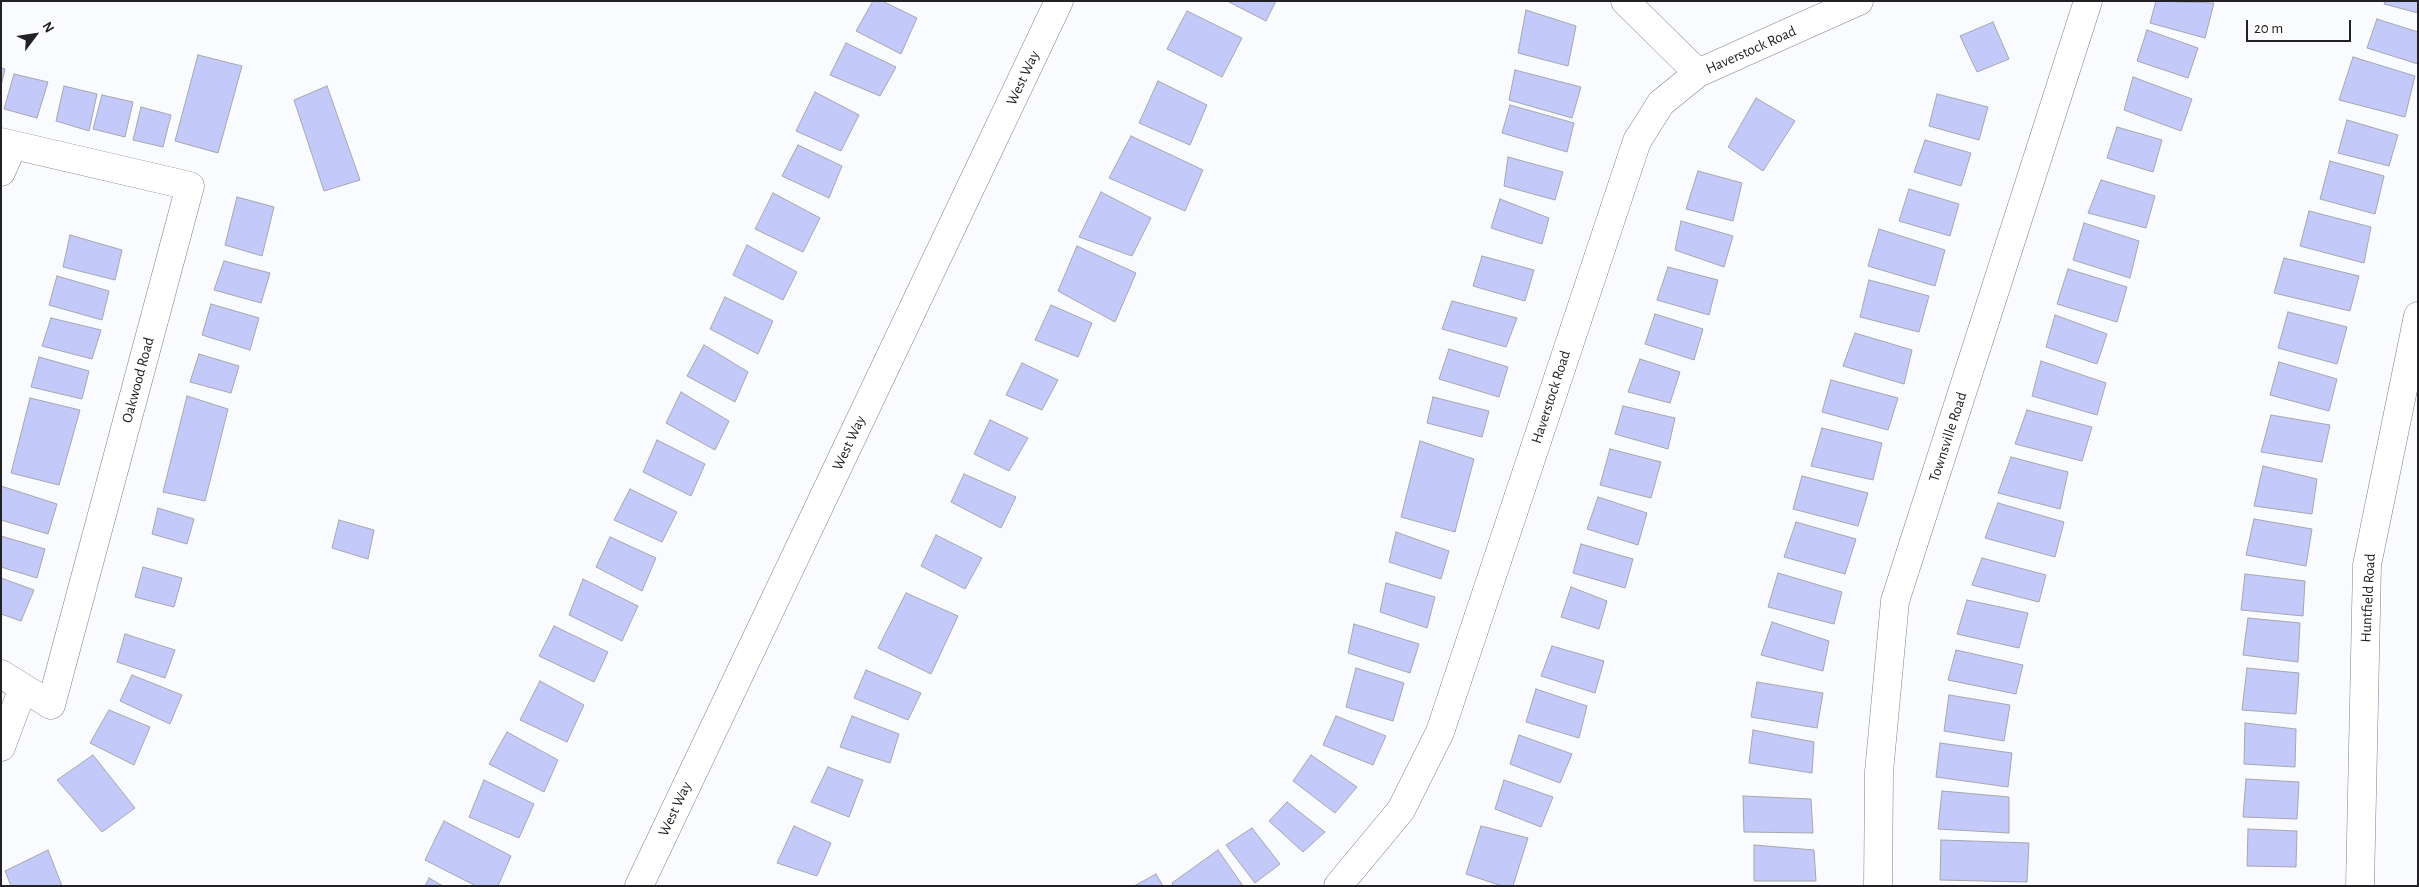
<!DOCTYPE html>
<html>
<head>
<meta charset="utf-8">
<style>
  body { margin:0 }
  #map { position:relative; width:2419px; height:887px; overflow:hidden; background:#fafbfe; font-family:"Alegreya Sans",sans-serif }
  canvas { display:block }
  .frame { position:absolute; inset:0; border:2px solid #222226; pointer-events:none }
  .north { position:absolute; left:10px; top:10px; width:50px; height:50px; -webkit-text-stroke:4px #fff; paint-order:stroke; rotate:59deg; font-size:14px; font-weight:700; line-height:20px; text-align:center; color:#222226 }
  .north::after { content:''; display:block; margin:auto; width:18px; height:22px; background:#222226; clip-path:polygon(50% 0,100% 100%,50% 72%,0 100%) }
  .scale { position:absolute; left:2246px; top:20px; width:105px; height:22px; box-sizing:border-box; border:2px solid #222226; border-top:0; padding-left:6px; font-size:15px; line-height:18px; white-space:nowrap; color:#222226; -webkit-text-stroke:4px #fff; paint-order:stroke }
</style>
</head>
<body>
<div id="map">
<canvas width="2419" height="887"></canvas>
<div class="frame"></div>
<div class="north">N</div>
<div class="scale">20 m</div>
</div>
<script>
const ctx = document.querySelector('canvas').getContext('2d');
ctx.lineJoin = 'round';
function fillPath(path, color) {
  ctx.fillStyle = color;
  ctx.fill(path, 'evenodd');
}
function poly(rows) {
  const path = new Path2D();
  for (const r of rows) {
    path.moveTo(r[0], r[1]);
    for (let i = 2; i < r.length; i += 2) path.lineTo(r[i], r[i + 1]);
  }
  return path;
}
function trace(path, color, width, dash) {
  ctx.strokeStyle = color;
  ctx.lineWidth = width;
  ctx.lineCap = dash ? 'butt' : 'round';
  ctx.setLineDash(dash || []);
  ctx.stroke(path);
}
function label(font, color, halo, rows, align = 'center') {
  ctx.font = font + ' "Alegreya Sans",sans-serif';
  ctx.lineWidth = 4.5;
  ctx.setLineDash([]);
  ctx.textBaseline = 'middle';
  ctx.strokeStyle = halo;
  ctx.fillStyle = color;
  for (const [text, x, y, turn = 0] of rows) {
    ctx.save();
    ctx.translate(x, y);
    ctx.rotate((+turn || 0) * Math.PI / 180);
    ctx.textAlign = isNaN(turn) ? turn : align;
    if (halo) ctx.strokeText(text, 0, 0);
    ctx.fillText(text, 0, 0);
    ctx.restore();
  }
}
const building = poly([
  [873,1,882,1,917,18,901,54,856,31,873,1],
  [1227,1,1276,1,1266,21,1227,1],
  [2156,1,2214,3,2205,38,2150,23,2156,1],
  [2385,1,2418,1,2418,13,2384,4,2385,1],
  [1526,10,1576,26,1568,66,1518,53,1526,10],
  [1187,11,1242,38,1222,77,1167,49,1187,11],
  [2377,19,2418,32,2418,64,2367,48,2377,19],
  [1993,22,2009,59,1977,72,1960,36,1993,22],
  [2147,30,2198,48,2188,78,2137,61,2147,30],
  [846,43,896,67,880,96,830,75,846,43],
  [198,55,242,66,218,153,175,141,198,55],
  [2353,57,2415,76,2405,117,2339,100,2353,57],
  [1,68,5,69,1,86,1,68],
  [1515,70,1581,87,1572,118,1509,100,1515,70],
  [14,74,48,82,37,118,4,109,14,74],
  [2133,77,2192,99,2181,131,2124,110,2133,77],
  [1158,81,1207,105,1190,145,1139,123,1158,81],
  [64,86,97,94,89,131,56,121,64,86],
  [327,86,360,180,324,191,294,100,327,86],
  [815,92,859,115,841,151,796,131,815,92],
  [1937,94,1988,107,1979,140,1929,126,1937,94],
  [102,95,133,102,125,137,93,129,102,95],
  [1756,98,1795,121,1763,171,1728,147,1756,98],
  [1510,105,1574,123,1567,152,1502,133,1510,105],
  [141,107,171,115,163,147,133,140,141,107],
  [2347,120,2398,135,2389,166,2338,153,2347,120],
  [2117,127,2162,140,2153,172,2107,158,2117,127],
  [1131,136,1203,170,1185,211,1109,178,1131,136],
  [1925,140,1971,153,1961,186,1914,172,1925,140],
  [798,145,842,166,829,198,782,176,798,145],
  [1508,157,1563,172,1555,200,1504,186,1508,157],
  [2330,161,2384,176,2375,214,2320,199,2330,161],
  [1698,171,1742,183,1733,221,1686,209,1698,171],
  [2101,180,2155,196,2146,228,2088,213,2101,180],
  [1909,189,1959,204,1950,236,1899,221,1909,189],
  [1101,192,1151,218,1132,256,1079,237,1101,192],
  [773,193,820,218,803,252,755,229,773,193],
  [237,197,274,207,262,256,225,245,237,197],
  [1500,199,1549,218,1542,244,1491,228,1500,199],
  [2309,211,2371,227,2364,263,2300,246,2309,211],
  [1681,221,1733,236,1724,267,1675,250,1681,221],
  [2084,223,2139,241,2130,278,2073,260,2084,223],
  [1879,229,1945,250,1935,286,1868,266,1879,229],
  [70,235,122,250,115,280,63,267,70,235],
  [747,245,797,272,783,300,733,275,747,245],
  [1077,246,1136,273,1115,322,1058,291,1077,246],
  [1482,256,1534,270,1525,301,1473,286,1482,256],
  [2284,258,2359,276,2350,311,2274,293,2284,258],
  [224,261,270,273,261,303,214,290,224,261],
  [1668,267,1718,280,1709,315,1657,300,1668,267],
  [2068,269,2127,287,2117,322,2057,304,2068,269],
  [57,276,109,291,102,320,49,305,57,276],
  [1869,280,1929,296,1919,332,1860,317,1869,280],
  [725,297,773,321,758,354,710,329,725,297],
  [1452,301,1517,318,1506,347,1442,329,1452,301],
  [211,304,259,318,250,350,202,335,211,304],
  [1051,305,1092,323,1078,357,1035,340,1051,305],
  [2288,312,2347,327,2337,364,2278,348,2288,312],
  [1655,314,1703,329,1694,360,1645,344,1655,314],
  [2055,315,2107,334,2097,364,2046,347,2055,315],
  [51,318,101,330,92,359,42,346,51,318],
  [1855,333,1912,350,1904,384,1843,366,1855,333],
  [704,345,748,372,735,402,687,376,704,345],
  [1449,349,1508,367,1499,397,1439,379,1449,349],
  [199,354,239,366,231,393,190,382,199,354],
  [39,357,89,371,82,399,31,387,39,357],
  [1640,359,1680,372,1670,403,1628,392,1640,359],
  [2041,361,2106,383,2097,415,2032,396,2041,361],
  [2279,362,2337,379,2329,411,2270,395,2279,362],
  [1022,363,1058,380,1042,410,1006,395,1022,363],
  [1831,380,1898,398,1888,430,1822,412,1831,380],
  [681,392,729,421,715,450,666,423,681,392],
  [187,396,228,409,205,501,163,492,187,396],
  [1433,397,1489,411,1482,437,1427,423,1433,397],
  [30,398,80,410,59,485,11,473,30,398],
  [1623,406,1675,418,1668,449,1615,434,1623,406],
  [2027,410,2092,427,2082,461,2015,444,2027,410],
  [2271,415,2330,425,2322,462,2261,452,2271,415],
  [990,420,1028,438,1009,471,974,454,990,420],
  [1822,428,1882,443,1873,480,1811,466,1822,428],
  [657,440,705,464,691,496,643,472,657,440],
  [1420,441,1474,459,1455,532,1401,517,1420,441],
  [1610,449,1661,462,1651,498,1600,485,1610,449],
  [2011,457,2068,472,2060,509,1998,493,2011,457],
  [2263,466,2317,479,2312,514,2254,506,2263,466],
  [964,474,1016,497,1001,528,951,502,964,474],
  [1802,476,1868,493,1858,526,1793,509,1802,476],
  [1,486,57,504,48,534,1,520,1,486],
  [630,489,677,512,662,542,614,520,630,489],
  [1598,497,1647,513,1638,545,1587,529,1598,497],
  [1998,503,2064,522,2055,557,1985,538,1998,503],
  [158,508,194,519,187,544,152,534,158,508],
  [2254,519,2312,529,2306,566,2246,555,2254,519],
  [339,520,374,530,368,559,332,548,339,520],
  [1796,522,1856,539,1845,574,1784,557,1796,522],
  [1396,532,1449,551,1441,579,1389,562,1396,532],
  [936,535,982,558,965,589,921,566,936,535],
  [1,536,45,549,37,578,1,567,1,536],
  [610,537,656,558,642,591,596,567,610,537],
  [1581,544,1633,559,1625,588,1573,573,1581,544],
  [1982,558,2046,575,2039,602,1972,585,1982,558],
  [143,567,182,578,174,607,135,597,143,567],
  [1778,573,1842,592,1834,624,1768,607,1778,573],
  [2245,574,2305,581,2303,616,2241,610,2245,574],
  [1,578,34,590,21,621,1,614,1,578],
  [583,579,638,606,622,641,569,615,583,579],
  [1386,583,1435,597,1427,628,1380,612,1386,583],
  [1571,587,1607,601,1599,629,1561,617,1571,587],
  [906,593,958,616,931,674,878,648,906,593],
  [1967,600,2028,613,2019,648,1957,634,1967,600],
  [2248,618,2300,623,2298,662,2243,655,2248,618],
  [1772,622,1829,641,1823,671,1761,655,1772,622],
  [1354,624,1419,644,1410,673,1348,653,1354,624],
  [554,626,608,652,594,682,539,656,554,626],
  [125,634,175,650,165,678,117,662,125,634],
  [1552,646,1604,661,1595,693,1541,676,1552,646],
  [1956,650,2023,665,2016,694,1948,680,1956,650],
  [1356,668,1404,683,1393,721,1346,707,1356,668],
  [2247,668,2299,673,2296,714,2242,710,2247,668],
  [866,670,921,693,908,720,854,698,866,670],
  [132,675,182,695,170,724,120,701,132,675],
  [540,681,584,705,567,742,520,720,540,681],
  [1757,682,1823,693,1817,728,1751,717,1757,682],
  [1536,689,1587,706,1579,738,1526,722,1536,689],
  [1949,695,2010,705,2004,741,1944,731,1949,695],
  [109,710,150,727,134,765,90,743,109,710],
  [852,716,899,734,890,763,840,747,852,716],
  [1336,716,1386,736,1373,765,1323,745,1336,716],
  [2245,723,2296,729,2295,767,2244,764,2245,723],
  [1753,730,1814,742,1812,773,1749,763,1753,730],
  [507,732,558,760,544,792,489,764,507,732],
  [1519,735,1572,754,1560,783,1510,764,1519,735],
  [1940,743,2012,753,2008,787,1936,777,1940,743],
  [93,755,135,808,102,832,57,780,93,755],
  [1311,755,1357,787,1335,813,1293,781,1311,755],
  [828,767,863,780,849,817,811,802,828,767],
  [2246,779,2299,782,2297,819,2243,817,2246,779],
  [484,780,534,804,519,838,469,817,484,780],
  [1504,780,1553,797,1541,827,1495,809,1504,780],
  [1942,791,2009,797,2009,833,1938,829,1942,791],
  [1743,796,1811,799,1813,833,1744,832,1743,796],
  [1287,802,1325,832,1303,852,1269,821,1287,802],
  [444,821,511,856,498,886,476,886,425,860,444,821],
  [794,826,831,843,817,876,777,863,794,826],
  [1481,826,1528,838,1513,886,1502,886,1466,874,1481,826],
  [1252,828,1280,864,1255,883,1226,845,1252,828],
  [2248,829,2297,831,2296,867,2247,866,2248,829],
  [1941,840,2029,843,2027,882,1940,880,1941,840],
  [1754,845,1814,850,1816,881,1754,881,1754,845],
  [48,850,62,886,11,886,5,871,48,850],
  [1218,850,1243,886,1173,886,1172,883,1218,850],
  [1156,874,1163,886,1134,886,1156,874],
  [429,878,443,886,425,886,429,878]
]);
fillPath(building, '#c3cafa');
trace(building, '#a5a6af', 1);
const minor = poly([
  [1625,1,1698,73],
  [1,142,190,186,51,705,1,674],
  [1,172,13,145],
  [1,747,23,688],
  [639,886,1059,1],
  [1338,886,1401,810,1440,732,1637,141,1661,103,1698,73,1859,1],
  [1878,886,1879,772,1895,601,2088,1],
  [2360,886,2367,565,2418,316]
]);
trace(minor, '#7f8089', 29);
trace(minor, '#fff', 28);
label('15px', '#222226', '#fff', [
  ["Haverstock Road",1751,50,-24],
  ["West Way",1023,78,-65],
  ["Oakwood Road",138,380,-75],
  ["Haverstock Road",1551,397,-72],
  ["Townsville Road",1948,437,-72],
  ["West Way",849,443,-65],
  ["Huntfield Road",2368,598,-87],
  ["West Way",675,809,-65]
]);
</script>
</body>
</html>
